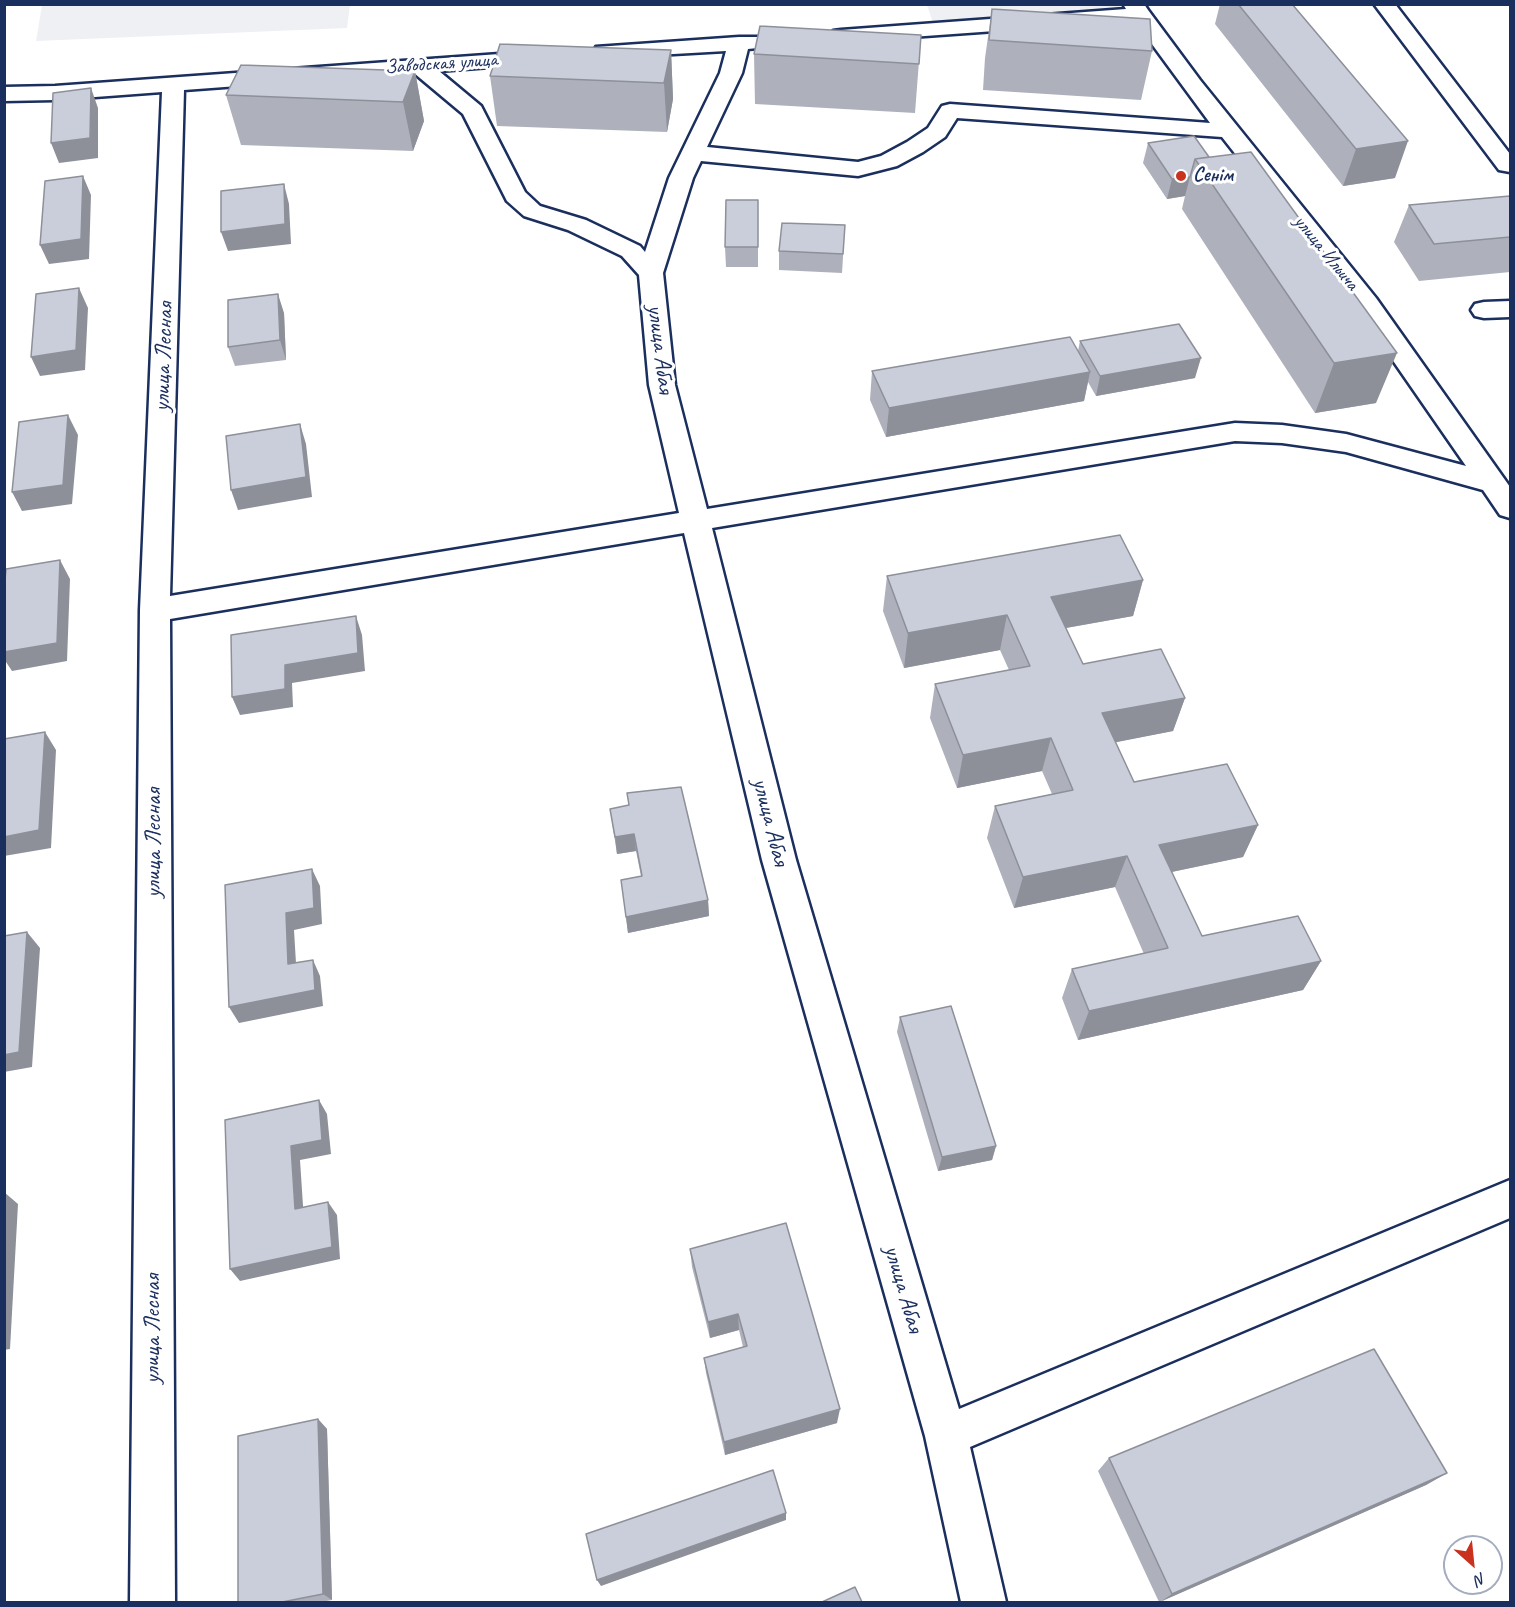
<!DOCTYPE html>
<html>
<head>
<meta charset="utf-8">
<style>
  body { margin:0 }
  #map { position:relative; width:1515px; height:1607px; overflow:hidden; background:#fff; font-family:Caveat,sans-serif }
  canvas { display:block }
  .frame { position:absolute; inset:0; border:6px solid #1b2f5e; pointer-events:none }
  .north { position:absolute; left:1443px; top:1535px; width:60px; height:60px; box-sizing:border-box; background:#fff; border:2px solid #a4acbf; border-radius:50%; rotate:153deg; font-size:16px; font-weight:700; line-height:24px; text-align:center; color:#1b2f5e }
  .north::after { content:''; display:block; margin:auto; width:21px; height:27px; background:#c8321e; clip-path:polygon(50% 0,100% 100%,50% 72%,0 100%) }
</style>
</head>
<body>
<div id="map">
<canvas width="1515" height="1607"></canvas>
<div class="frame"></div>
<div class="north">N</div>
</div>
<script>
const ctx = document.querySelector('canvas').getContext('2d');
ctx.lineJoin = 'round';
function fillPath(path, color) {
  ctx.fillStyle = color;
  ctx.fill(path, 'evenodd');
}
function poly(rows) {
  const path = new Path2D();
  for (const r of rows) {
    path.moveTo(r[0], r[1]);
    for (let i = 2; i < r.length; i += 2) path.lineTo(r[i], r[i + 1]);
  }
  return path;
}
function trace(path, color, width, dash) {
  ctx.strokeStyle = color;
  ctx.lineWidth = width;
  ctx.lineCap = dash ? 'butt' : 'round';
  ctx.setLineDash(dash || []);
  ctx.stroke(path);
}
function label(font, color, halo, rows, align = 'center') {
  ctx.font = font + ' Caveat,sans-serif';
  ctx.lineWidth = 6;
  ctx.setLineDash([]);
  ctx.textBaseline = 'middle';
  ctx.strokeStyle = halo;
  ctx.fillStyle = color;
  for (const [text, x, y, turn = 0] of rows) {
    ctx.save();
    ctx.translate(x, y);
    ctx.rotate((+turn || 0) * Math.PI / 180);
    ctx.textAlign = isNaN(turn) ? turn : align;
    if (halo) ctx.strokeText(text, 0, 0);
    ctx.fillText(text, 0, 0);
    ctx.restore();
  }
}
fillPath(poly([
  [1130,4,1141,14,937,35,927,5],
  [42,5,42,4,350,5,347,28,36,41]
]), '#eff0f4');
const minor = poly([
  [1123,4,1144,4,1148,10,1200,80,1376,298,1510,487,1510,518,1500,515,1483,490,1346,452,1282,443,1235,441,712,528,796,860,959,1409,1510,1180,1510,1218,970,1447,1006,1602,961,1602,925,1436,762,860,684,533,170,619,175,1602,130,1602,140,610,162,92,55,100,4,101,4,87,55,86,541,51,549,52,552,57,549,62,541,63,439,71,481,106,525,192,540,206,586,220,640,246,645,252,669,178,720,73,726,51,604,58,596,57,593,52,596,47,739,37,767,37,770,42,767,47,748,49,742,73,707,147,858,162,881,156,907,142,928,128,942,106,950,104,1210,123,1135,21,841,42,833,41,830,36,833,31,841,30,1126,9,1123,4],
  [414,73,463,114,507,201,524,216,568,230,622,256,639,275,649,385,679,513,170,596,184,90,414,73],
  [957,118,1222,137,1358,310,1466,466,1346,434,1282,425,1235,423,707,509,675,385,663,273,693,178,701,161,858,176,897,166,923,152,945,137,957,118],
  [1374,4,1395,4,1510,154,1510,172,1499,170,1374,4],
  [1510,301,1510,317,1484,318,1475,316,1471,310,1475,304,1484,302,1510,301]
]);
trace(minor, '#1b2f5e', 5);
fillPath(minor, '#fff');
fillPath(poly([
  [1220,4,1292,4,1395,178,1343,186,1215,24],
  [992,9,1152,51,1141,100,983,90,985,58],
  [921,35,915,113,755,104,754,54],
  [671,50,673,99,667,132,497,126,490,76],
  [415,71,424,121,413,151,241,145,226,95],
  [1194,136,1376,403,1315,413,1182,209,1185,196,1167,199,1143,163,1148,143],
  [1510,196,1510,272,1419,281,1394,242,1409,205],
  [758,200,758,267,726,267,725,247],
  [845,225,842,273,779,270,779,251],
  [284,313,286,360,235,366,228,347],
  [1080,341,1195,378,1096,396,1088,382,1084,401,886,437,870,400,872,371,1078,351],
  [887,576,1143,580,1133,616,1066,628,1083,664,1185,698,1173,731,1115,742,1134,782,1258,825,1243,857,1172,872,1202,936,1321,961,1303,990,1078,1040,1062,998,1072,969,1144,954,1115,887,1014,908,987,838,995,806,1052,794,1042,771,957,788,930,718,935,684,1009,670,1000,650,904,668,883,611],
  [627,793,708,900,709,916,628,933,621,880,641,876,636,851,617,854,610,809,629,805],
  [900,1017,996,1146,992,1160,938,1171,897,1032],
  [690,1249,837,1423,725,1455,706,1373,704,1358,743,1347,739,1330,710,1338,692,1267],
  [318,1419,327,1429,332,1600,321,1602,238,1602],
  [1109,1458,1447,1473,1426,1485,1159,1602,1098,1471]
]), '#aeb1bb');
fillPath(poly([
  [671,50,673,99,667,132,664,83],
  [415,71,424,121,413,151,403,102],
  [91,88,98,108,98,158,59,163,51,143],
  [1408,141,1395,178,1343,186,1356,149],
  [83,176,91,195,89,259,49,264,40,245],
  [1190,177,1185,196,1167,199,1172,179],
  [284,184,289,204,291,244,228,251,221,232],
  [79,288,88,308,85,370,40,376,31,357],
  [278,294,284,313,286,360,280,340],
  [1397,353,1376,403,1315,413,1334,363],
  [1201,358,1195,378,1096,396,1100,376],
  [1090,372,1084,401,886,437,889,408],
  [68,415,78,435,72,504,22,511,12,492],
  [300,424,306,444,312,497,238,510,231,490],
  [60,560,70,579,67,661,12,671,4,659,4,652],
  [1143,580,1133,616,1043,632,1051,597],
  [1007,615,1000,650,904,668,908,633],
  [356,616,362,635,365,671,292,683,293,707,240,715,232,697],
  [1185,698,1173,731,1092,747,1102,713],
  [45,732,56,750,51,848,4,856,4,837],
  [1051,738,1042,771,957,788,963,755],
  [1258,825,1243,857,1147,877,1159,845],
  [634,834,636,851,617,854,615,837],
  [1127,856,1115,887,1014,908,1023,877],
  [312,869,320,886,322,924,294,930,297,980,288,964,286,913],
  [708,900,709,916,628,933,626,917],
  [27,932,40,948,32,1067,4,1072,4,1055],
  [313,960,320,976,323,1006,239,1023,229,1007],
  [1321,961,1303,990,1078,1040,1089,1011],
  [319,1100,327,1114,331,1154,300,1160,304,1221,295,1209,291,1146],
  [996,1146,992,1160,938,1171,942,1157],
  [4,1192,18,1204,10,1349,4,1350],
  [328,1202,337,1215,340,1259,240,1281,230,1269],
  [738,1314,739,1330,710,1338,708,1322],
  [840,1409,837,1423,725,1455,724,1442],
  [318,1419,327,1429,332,1600,323,1594],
  [1447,1473,1426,1485,1160,1602,1172,1594],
  [786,1513,786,1520,601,1586,597,1580]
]), '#8d9099');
const building = poly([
  [1238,4,1292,4,1408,141,1356,149,1238,4],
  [992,9,1150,19,1152,51,989,40,992,9],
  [760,26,921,35,919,64,754,54,760,26],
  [500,44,671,50,664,83,490,76,500,44],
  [241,65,415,71,403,102,226,95,241,65],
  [91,88,90,138,51,143,53,93,91,88],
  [1194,136,1209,157,1195,159,1190,177,1172,179,1148,143,1194,136],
  [1251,152,1397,353,1334,363,1195,159,1251,152],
  [83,176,81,239,40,245,45,181,83,176],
  [284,184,285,224,221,232,221,191,284,184],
  [1510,196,1510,237,1434,244,1409,205,1510,196],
  [726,200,758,200,758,247,725,247,726,200],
  [782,223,845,225,843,254,779,251,782,223],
  [79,288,76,350,31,357,36,294,79,288],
  [278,294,280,340,228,347,228,300,278,294],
  [1179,324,1201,358,1100,376,1080,341,1179,324],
  [1070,337,1090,372,889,408,872,371,1070,337],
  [68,415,63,485,12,492,19,422,68,415],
  [300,424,306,477,231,490,226,436,300,424],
  [1120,535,1143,580,1051,597,1083,664,1161,649,1185,698,1102,713,1134,782,1227,764,1258,825,1159,845,1202,936,1298,916,1321,961,1089,1011,1072,969,1168,948,1127,856,1023,877,995,806,1073,790,1051,738,963,755,935,684,1030,666,1007,615,908,633,887,576,1120,535],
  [60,560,57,643,4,652,4,592,6,569,60,560],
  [356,616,358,653,285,665,285,689,232,697,231,635,356,616],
  [45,732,39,830,4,837,4,739,45,732],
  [681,787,708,900,626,917,621,880,642,876,634,834,615,837,610,809,629,805,627,793,681,787],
  [312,869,314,908,286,913,288,964,313,960,315,990,229,1007,225,885,312,869],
  [27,932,19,1052,4,1055,4,936,27,932],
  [951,1006,996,1146,942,1157,900,1017,951,1006],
  [319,1100,322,1140,291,1146,295,1209,328,1202,332,1247,230,1269,225,1120,319,1100],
  [786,1223,840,1409,724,1442,704,1358,747,1346,738,1314,708,1322,690,1249,786,1223],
  [1374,1349,1447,1473,1172,1594,1109,1458,1374,1349],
  [318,1419,323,1594,282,1602,238,1602,238,1436,318,1419],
  [773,1470,786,1513,597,1580,586,1534,773,1470],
  [855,1587,862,1602,822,1602,855,1587]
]);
fillPath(building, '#caceda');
trace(building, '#8d9099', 1.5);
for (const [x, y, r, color] of [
  [1181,176,6,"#c8321e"]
]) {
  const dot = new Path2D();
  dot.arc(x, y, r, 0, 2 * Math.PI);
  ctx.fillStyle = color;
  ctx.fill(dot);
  trace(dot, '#fff', 2);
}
label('20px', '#1b2f5e', '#fff', [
  ["Заводская улица",441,64,-4],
  ["улица Ильича",1326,253,51]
]);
label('bold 20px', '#1b2f5e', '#fff', [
  ["Сенiм",1193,176]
], 'left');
label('24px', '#1b2f5e', '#fff', [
  ["улица Абая",660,349,83],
  ["улица Лесная",164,357,-88],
  ["улица Абая",770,822,76],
  ["улица Лесная",154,843,-90],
  ["улица Абая",903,1289,74],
  ["улица Лесная",153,1329,-90]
]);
</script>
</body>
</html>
